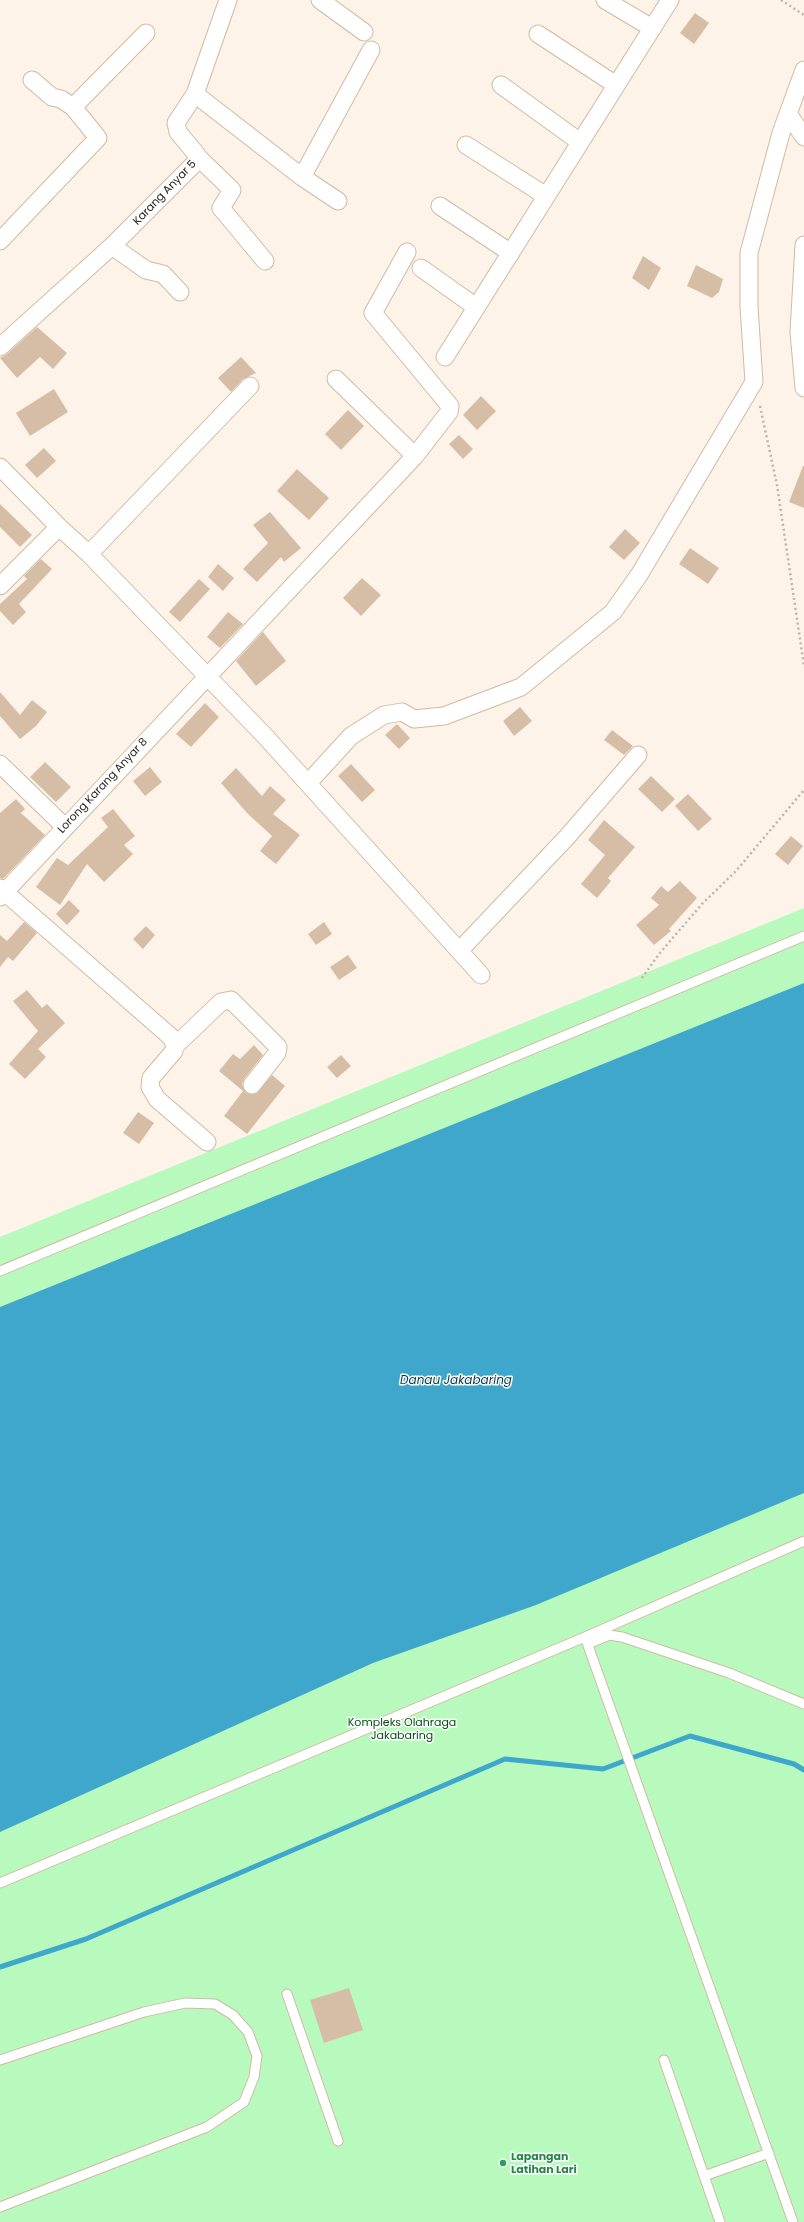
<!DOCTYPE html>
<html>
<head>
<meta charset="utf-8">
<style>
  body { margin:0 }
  canvas { display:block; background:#fdf3e9 }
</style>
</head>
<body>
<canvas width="804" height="2222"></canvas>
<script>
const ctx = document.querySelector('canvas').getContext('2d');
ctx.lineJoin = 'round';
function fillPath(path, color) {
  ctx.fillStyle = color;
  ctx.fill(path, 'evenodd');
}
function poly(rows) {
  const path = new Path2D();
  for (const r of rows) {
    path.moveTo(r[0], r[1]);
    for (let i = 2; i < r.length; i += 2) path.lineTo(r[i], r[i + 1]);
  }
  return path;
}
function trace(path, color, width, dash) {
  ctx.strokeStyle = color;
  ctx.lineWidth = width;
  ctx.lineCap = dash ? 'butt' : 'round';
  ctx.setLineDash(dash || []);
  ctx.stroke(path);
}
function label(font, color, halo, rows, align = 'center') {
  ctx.font = font + ' Poppins,sans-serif';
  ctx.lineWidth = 3;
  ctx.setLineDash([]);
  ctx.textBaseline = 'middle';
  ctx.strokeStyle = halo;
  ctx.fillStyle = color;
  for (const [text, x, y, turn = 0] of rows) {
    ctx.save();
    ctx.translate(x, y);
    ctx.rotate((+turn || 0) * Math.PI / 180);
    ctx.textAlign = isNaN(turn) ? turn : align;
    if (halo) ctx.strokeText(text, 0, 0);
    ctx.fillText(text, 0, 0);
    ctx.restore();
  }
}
fillPath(poly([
  [804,908,804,2222,0,2222,0,1237]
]), '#b8fabd');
fillPath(poly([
  [804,983,804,1493,536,1605,373,1663,0,1832,0,1307]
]), '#3ea7cb');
trace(poly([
  [0,1967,86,1939,505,1759,603,1769,690,1736,794,1764,804,1770]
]), '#3ea7cb', 5);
fillPath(poly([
  [695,13,709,23,694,44,680,33],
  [643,256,661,268,649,290,632,278],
  [696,265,723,279,719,292,712,298,687,286],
  [37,327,67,353,53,369,40,357,17,378,0,358,7,354],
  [241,357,256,373,243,379,231,392,218,378],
  [54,389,68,412,30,436,16,413],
  [481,396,496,411,477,430,463,415],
  [348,410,364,426,341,450,325,434],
  [459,435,473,449,463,459,449,444],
  [44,448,56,461,37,478,25,465],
  [803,466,804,466,804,508,789,502],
  [297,469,329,498,309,520,277,491],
  [0,504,32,535,20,547,0,527],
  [270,512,301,548,284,562,281,557,257,582,243,569,268,543,253,525],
  [625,529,640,543,624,560,609,547],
  [690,548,719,568,708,584,679,564],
  [41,559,52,569,19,604,26,612,13,625,0,611,0,604,27,579,24,576],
  [218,564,234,578,223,591,208,577],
  [362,578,381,595,361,616,343,598],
  [199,579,210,589,180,622,169,612],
  [228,612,243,624,220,648,207,637],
  [263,632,286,661,256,686,236,661],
  [0,692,20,715,32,700,47,712,36,726,20,739,0,716],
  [205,703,219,717,191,747,176,734],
  [520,707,532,721,514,736,503,721],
  [397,724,410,738,399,749,385,735],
  [612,730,633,746,624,755,604,740],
  [45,762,71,787,56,802,30,777],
  [351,764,375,790,362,802,338,776],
  [150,767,162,782,145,796,133,781],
  [236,768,262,796,270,786,286,800,273,814,300,835,276,864,260,851,272,836,247,813,221,783],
  [651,776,675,799,662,812,638,789],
  [688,794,712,819,698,831,675,806],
  [16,799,25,809,21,813,45,835,3,879,0,878,0,813],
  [113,809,135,836,124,845,133,854,104,882,87,864,60,905,36,887,57,858,68,865,108,827,101,818],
  [604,820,635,847,608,878,611,881,597,898,581,884,605,855,588,840],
  [791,836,803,846,788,865,775,854],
  [680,881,697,898,669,929,671,931,654,945,636,925,659,905,651,898,661,886,668,892],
  [69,900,80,911,67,925,56,914],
  [24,922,37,933,13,961,8,957,0,967,0,935,7,941],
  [324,922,332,934,316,945,308,934],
  [146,926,155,935,143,949,133,939],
  [348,955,357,968,339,980,330,967],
  [27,990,42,1008,47,1004,65,1023,38,1049,46,1057,25,1079,9,1064,38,1031,13,1001],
  [254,1045,263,1055,244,1079,242,1084,246,1093,256,1094,272,1075,285,1086,247,1134,224,1116,243,1091,219,1071,233,1054,240,1059],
  [341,1055,351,1066,337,1078,327,1067],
  [138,1112,154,1123,139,1144,123,1133],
  [349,1988,363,2030,324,2043,310,2000]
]), '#d5bea5');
const lane = poly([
  [0,1271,804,936],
  [585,1637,793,2222],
  [588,1644,609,1635,622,1637,729,1673,804,1704],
  [0,1883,585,1637,804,1541],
  [287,1994,338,2141],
  [0,2060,144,2012,185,2003,215,2004,233,2015,248,2032,257,2056,254,2077,244,2102,207,2127,0,2207],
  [664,2060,720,2222],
  [704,2176,769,2153]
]);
const street = poly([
  [320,0,364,32],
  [605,0,652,28],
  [538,34,616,85],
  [501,85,580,142],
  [195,94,302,177,371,50],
  [73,107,146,33],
  [789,115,804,137],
  [466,145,546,196],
  [198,157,232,190,221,208,265,261],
  [302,177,338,201],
  [440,206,511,253],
  [0,241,98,138,73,107,61,99,52,97,32,80],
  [804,245,799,332,804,388],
  [112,246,146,270,163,274,180,292],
  [421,268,476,307],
  [0,347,112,246,198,160,197,155,178,132,176,123,195,94,228,0],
  [445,357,670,0],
  [336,379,415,456],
  [0,467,59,527,89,554,264,735,481,975],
  [89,554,250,386],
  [0,586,59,527],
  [0,764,65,827],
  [308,783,351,736,384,715,402,712,414,719,444,716,521,687,613,612,639,575,754,382,749,307,749,253,781,133,804,70],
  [0,888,171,1037,175,1046,174,1051,151,1078,150,1087,157,1099,207,1142],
  [0,897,415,456,449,412,450,406,373,313,407,252],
  [460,950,567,837,638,755],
  [175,1046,221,1002,231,1000,278,1047,277,1053,252,1085]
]);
trace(lane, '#d1baa1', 11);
trace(street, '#d1baa1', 19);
trace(poly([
  [781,0,804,15],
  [760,406,777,485,804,666],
  [642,978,659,954,702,904,736,871,804,790]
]), '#bdb4aa', 2.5, [2, 3]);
trace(lane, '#fff', 9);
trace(street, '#fff', 17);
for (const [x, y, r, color] of [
  [503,2163,4,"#2e9e5b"]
]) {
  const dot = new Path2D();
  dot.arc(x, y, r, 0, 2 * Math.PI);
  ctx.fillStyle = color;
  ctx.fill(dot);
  trace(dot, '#fff', 1.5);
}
label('11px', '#2d241b', '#fff', [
  ["Karang Anyar 5",165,193,-46],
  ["Lorong Karang Anyar 8",103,786,-47]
]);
label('11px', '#004c14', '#fff', [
  ["Kompleks Olahraga",402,1723],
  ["Jakabaring",402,1736]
]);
label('bold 11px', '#27864d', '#fff', [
  ["Lapangan",511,2157],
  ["Latihan Lari",511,2170]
], 'left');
label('italic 12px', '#093948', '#fff', [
  ["Danau Jakabaring",456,1381]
]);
</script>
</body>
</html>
